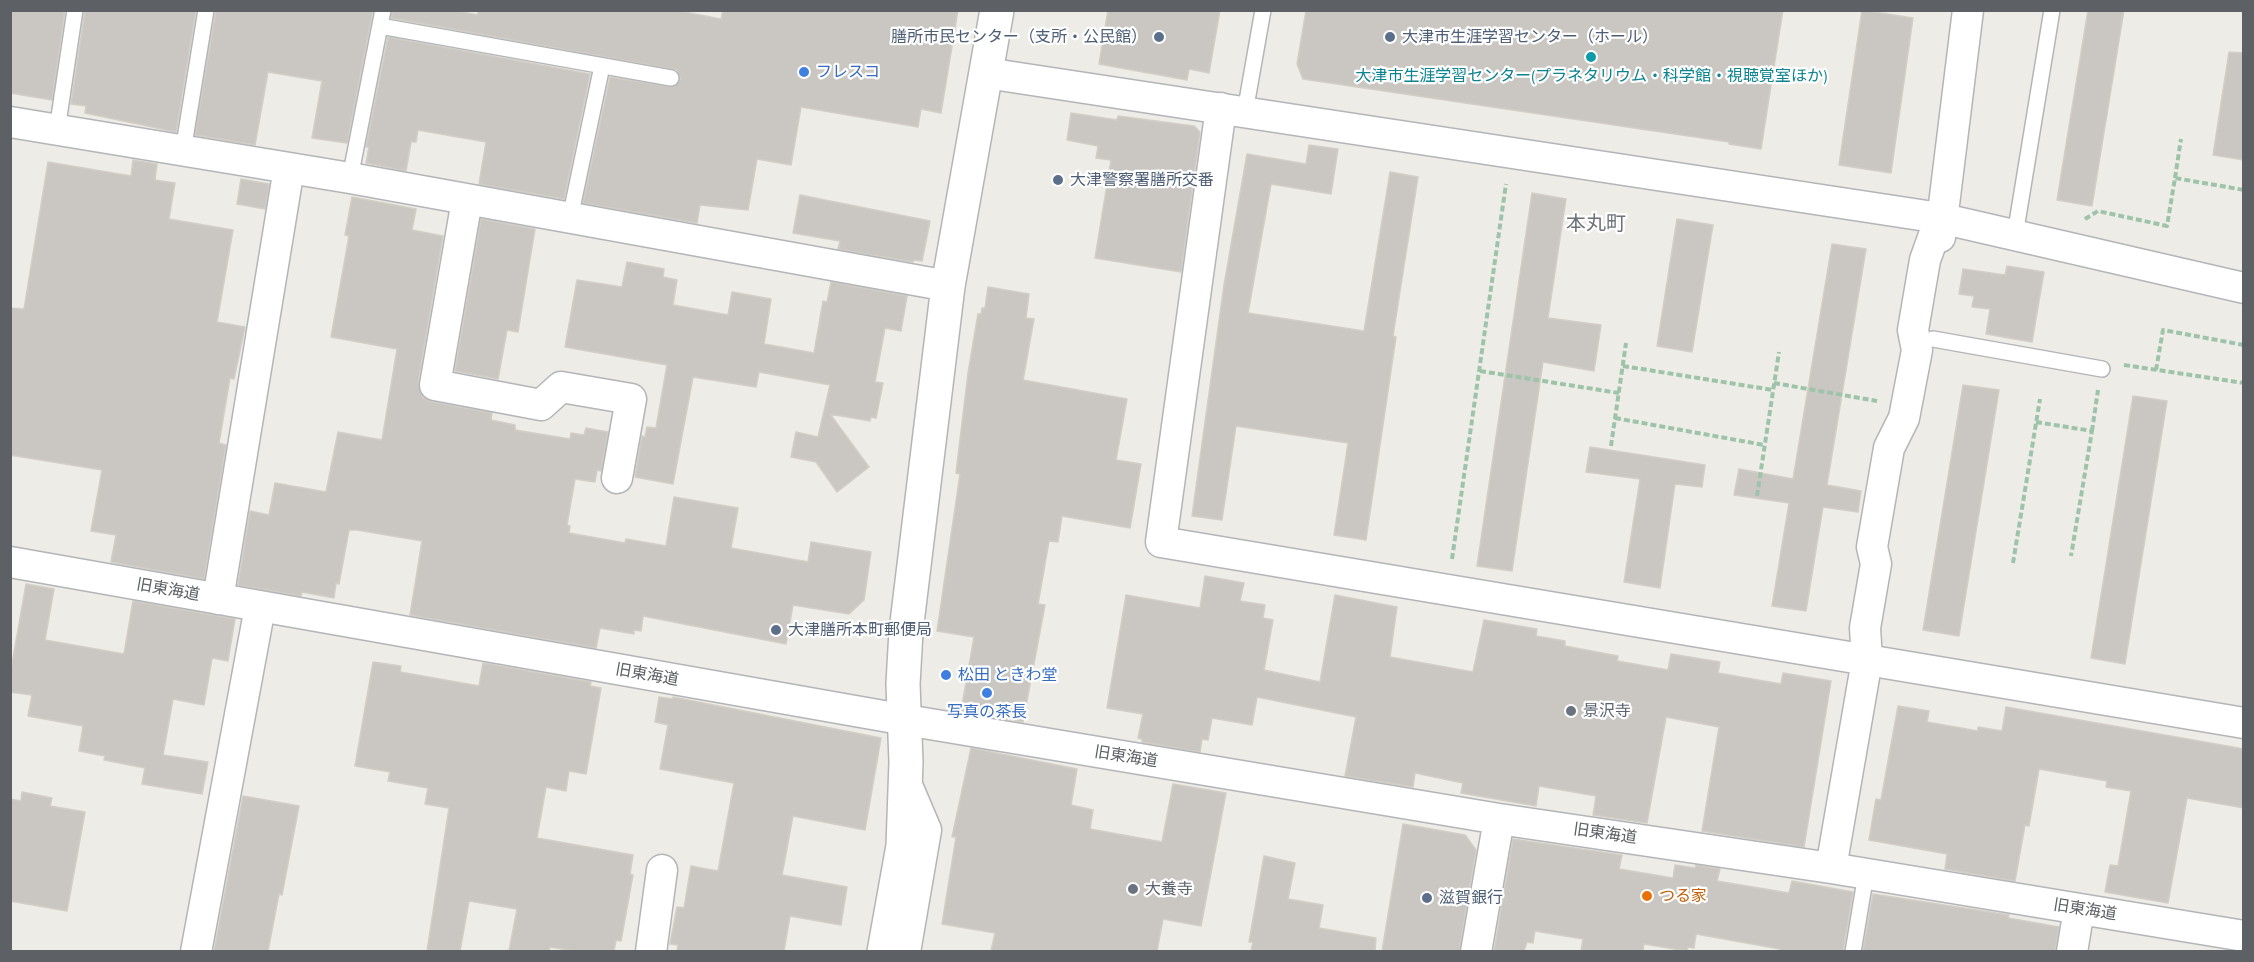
<!DOCTYPE html>
<html>
<head>
<meta charset="utf-8">
<style>
  body { margin:0 }
  #map { position:relative; width:2254px; height:962px; overflow:hidden; background:#eeece6; font-family:"PT Sans Narrow",sans-serif }
  canvas { display:block }
  .frame { position:absolute; inset:0; border:12px solid #5d6064; pointer-events:none }
</style>
</head>
<body>
<div id="map">
<canvas width="2254" height="962"></canvas>
<div class="frame"></div>
</div>
<script>
const g = document.querySelector('canvas').getContext('2d');
g.lineJoin = 'round';
function fillPath(path, color) {
  g.fillStyle = color;
  g.fill(path, 'evenodd');
}
function shape(rows) {
  const path = new Path2D();
  for (const r of rows) {
    path.moveTo(r[0], r[1]);
    for (let i = 2; i < r.length; i += 2) path.lineTo(r[i], r[i + 1]);
  }
  return path;
}
function stroke(path, color, width, dash) {
  g.strokeStyle = color;
  g.lineWidth = width;
  g.lineCap = dash ? 'butt' : 'round';
  g.setLineDash(dash || []);
  g.stroke(path);
}
function write(font, color, halo, rows, align = 'center') {
  g.font = font + ' "PT Sans Narrow","Noto Sans JP",sans-serif';
  g.lineWidth = 4.5;
  g.setLineDash([]);
  g.textBaseline = 'middle';
  g.strokeStyle = halo;
  g.fillStyle = color;
  for (const [text, x, y, turn = 0] of rows) {
    g.save();
    g.translate(x, y);
    g.rotate((+turn || 0) * Math.PI / 180);
    g.textAlign = isNaN(turn) ? turn : align;
    if (halo) g.strokeText(text, 0, 0);
    g.fillText(text, 0, 0);
    g.restore();
  }
}
const building = shape([
  [10,10,65,10,52,100,10,93,10,10],
  [85,10,196,10,176,132,85,113,86,106,71,104,85,10],
  [216,10,373,10,347,143,312,138,322,81,268,72,255,145,195,135,216,10],
  [393,10,452,10,478,15,478,10,674,10,721,19,723,10,958,10,941,113,921,109,918,127,801,107,791,165,757,159,748,210,700,205,697,223,583,203,610,77,674,87,681,79,677,70,391,18,393,10],
  [1108,10,1220,10,1209,73,1189,69,1187,80,1099,64,1108,10],
  [1306,10,1783,10,1761,149,1729,144,1729,142,1303,79,1297,64,1306,10],
  [1862,10,1913,18,1891,173,1839,165,1862,10],
  [2088,10,2124,10,2092,206,2057,200,2088,10],
  [388,37,590,74,564,199,479,184,486,142,418,130,416,142,411,142,406,171,366,163,369,147,366,147,388,37],
  [2229,52,2244,53,2244,160,2213,155,2229,52],
  [1071,113,1117,120,1118,116,1194,126,1200,132,1181,272,1095,258,1111,160,1096,158,1098,146,1067,140,1071,113],
  [1309,145,1338,149,1331,194,1271,184,1248,313,1364,331,1390,172,1418,177,1393,336,1396,337,1366,540,1334,535,1348,443,1236,426,1222,520,1192,516,1224,285,1247,154,1306,164,1309,145],
  [133,160,157,164,155,180,175,183,169,219,233,230,217,322,245,327,234,379,230,378,219,443,226,445,204,579,111,562,116,535,91,531,102,470,10,455,10,308,24,309,48,162,131,176,133,160],
  [241,179,269,184,265,209,237,204,241,179],
  [1532,193,1566,199,1548,318,1601,325,1594,371,1543,362,1512,571,1477,566,1532,193],
  [800,195,930,221,922,261,914,260,913,262,838,249,840,241,793,233,800,195],
  [352,197,416,209,412,230,443,236,418,382,423,398,432,402,492,413,491,420,515,425,515,430,570,439,571,433,584,435,586,428,608,432,601,471,597,470,595,482,575,479,567,525,570,526,569,533,625,543,626,539,666,546,674,497,738,508,731,548,808,562,811,542,871,552,864,600,849,614,793,605,786,644,643,616,641,631,634,630,634,634,600,628,596,648,410,615,422,541,357,530,349,530,339,584,336,583,334,598,302,592,301,596,238,585,250,511,269,515,275,483,326,492,338,432,382,440,397,349,331,337,349,236,345,235,352,197],
  [481,219,535,229,518,332,507,330,498,379,455,371,481,219],
  [1677,219,1713,225,1692,352,1657,346,1677,219],
  [1832,244,1866,249,1827,485,1861,491,1858,512,1823,507,1806,611,1772,606,1789,503,1734,495,1739,469,1793,479,1832,244],
  [627,262,664,269,663,277,677,280,673,305,728,315,732,292,771,299,764,344,814,353,823,301,827,302,831,282,907,296,901,331,885,328,875,382,883,383,876,418,871,417,870,421,830,414,869,467,837,492,816,462,791,457,796,432,818,437,830,385,759,372,756,387,693,377,673,484,635,477,642,436,645,437,647,427,656,428,667,365,565,347,577,280,622,287,627,262],
  [2007,266,2044,272,2032,342,1986,334,1990,309,1972,307,1974,296,1959,294,1963,269,2005,275,2007,266],
  [988,287,1029,294,1026,318,1034,319,1023,380,1127,399,1116,460,1141,464,1130,528,1062,516,1058,542,1049,541,1038,604,1045,605,1023,722,961,711,974,637,937,631,960,474,956,473,968,373,978,314,981,314,982,308,985,308,988,287],
  [1963,385,1999,390,1959,636,1923,630,1963,385],
  [2133,396,2167,401,2125,664,2091,658,2133,396],
  [1590,447,1705,465,1702,487,1675,484,1660,588,1624,582,1640,479,1586,472,1590,447],
  [1205,576,1244,583,1240,601,1265,605,1263,618,1273,620,1264,670,1320,682,1335,595,1397,607,1390,657,1473,672,1484,620,1537,629,1536,636,1565,641,1565,646,1618,656,1617,661,1668,670,1671,654,1720,662,1718,673,1781,684,1783,673,1831,681,1804,847,1702,831,1719,727,1666,717,1647,823,1593,815,1596,796,1539,786,1536,806,1461,793,1463,783,1415,773,1413,787,1345,776,1356,717,1257,697,1252,725,1212,718,1208,740,1202,739,1200,752,1142,742,1142,739,1138,738,1143,714,1107,708,1126,595,1200,608,1205,576],
  [26,584,54,589,45,640,124,654,133,601,235,619,228,661,212,658,204,705,173,699,163,755,208,762,202,794,142,784,145,768,104,760,105,756,79,751,83,726,28,716,32,695,10,692,10,675,26,584],
  [373,662,401,666,400,672,479,686,483,663,591,682,590,686,601,688,586,774,569,771,566,791,546,787,537,838,633,855,630,874,633,875,621,941,616,940,614,951,575,951,550,947,549,951,509,951,517,909,469,901,460,951,427,951,449,808,425,804,428,788,388,781,390,772,355,766,373,662],
  [659,697,673,699,673,697,881,738,865,830,793,816,782,875,847,887,841,925,790,916,784,951,677,951,678,945,670,944,677,907,684,908,691,866,718,871,734,783,660,769,668,725,655,722,659,697],
  [1898,706,1929,711,1927,722,1978,731,1978,727,2002,731,2006,707,2244,749,2244,808,2187,798,2168,903,2105,892,2110,865,2118,866,2131,791,2106,787,2107,781,2039,769,2029,826,2025,825,2015,881,1945,869,1947,854,1869,840,1876,799,1881,800,1898,706],
  [971,748,1077,769,1071,805,1093,810,1090,829,1162,842,1173,784,1226,793,1201,926,1163,919,1157,951,991,951,995,933,942,924,956,837,952,837,971,748],
  [22,792,52,798,50,806,85,812,67,911,10,901,10,799,21,801,22,792],
  [243,796,299,806,282,895,279,894,268,951,214,951,243,796],
  [1403,824,1465,835,1476,850,1459,951,1382,951,1403,824],
  [1513,839,1622,855,1619,869,1673,878,1675,865,1695,868,1696,865,1720,869,1717,881,1789,893,1792,881,1853,892,1843,951,1779,951,1780,949,1696,934,1694,948,1688,947,1687,951,1644,944,1643,951,1581,951,1583,939,1535,931,1533,943,1527,942,1524,951,1494,951,1513,839],
  [1264,856,1295,863,1288,899,1323,905,1319,928,1376,938,1375,951,1251,951,1253,942,1249,942,1264,856],
  [1873,894,2009,915,2008,918,2059,927,2055,951,1863,951,1873,894]
]);
fillPath(building, '#cac7c2');
stroke(building, '#d2cec5', 1.5);
const service = shape([
  [380,26,671,78],
  [1245,112,1263,10],
  [57,130,75,10],
  [183,151,206,10],
  [350,178,383,10],
  [570,218,602,66],
  [2015,235,2052,10],
  [1933,339,2102,369],
  [1853,952,1866,874]
]);
const minor = shape([
  [986,73,1940,218,2244,288],
  [1221,108,1161,542,2244,723],
  [10,122,350,178,948,286],
  [467,200,435,385,541,405,561,387,631,399,617,478],
  [1940,237,1968,10],
  [10,562,906,720,1499,819,1831,868,2244,936],
  [218,599,289,168],
  [1831,868,1867,660,1865,628,1876,564,1872,547,1889,448,1904,418,1917,350,1913,330,1925,260,1940,218],
  [196,952,260,607],
  [651,952,662,870],
  [905,952,926,830,906,783],
  [1476,952,1499,819],
  [2072,952,2079,909]
]);
const tertiary = shape([
  [884,952,903,846,906,762,903,684,906,631,948,286,997,10]
]);
stroke(service, '#b3b5b9', 18);
stroke(minor, '#b3b5b9', 33);
stroke(tertiary, '#b3b5b9', 36);
stroke(shape([
  [2175,178,2181,139],
  [2085,219,2098,211,2167,226,2175,178,2244,190],
  [2124,365,2244,383],
  [1623,366,1773,390],
  [2156,370,2163,330,2244,345],
  [1480,371,1619,393],
  [1774,383,1877,401],
  [1615,418,1764,445],
  [2036,422,2092,431,2071,556],
  [2092,431,2098,390],
  [1611,446,1626,343],
  [1757,496,1779,352],
  [1452,559,1506,184],
  [2013,563,2040,399]
]), '#9ec3ab', 4, [6, 3]);
stroke(service, '#fff', 15);
stroke(minor, '#fff', 30);
stroke(tertiary, '#fff', 33);
for (const [x, y, r, color] of [
  [1159,37,6,"#5c6f8a"],
  [1390,37,6,"#5c6f8a"],
  [1591,57,6,"#0f9aa8"],
  [804,72,6,"#3f7fe0"],
  [1058,180,6,"#5c6f8a"],
  [776,630,6,"#5c6f8a"],
  [946,675,6,"#3f7fe0"],
  [987,693,6,"#3f7fe0"],
  [1571,711,6,"#6b7280"],
  [1133,889,6,"#6b7280"],
  [1647,896,6,"#e8710a"],
  [1427,898,6,"#5c6f8a"]
]) {
  const dot = new Path2D();
  dot.arc(x, y, r, 0, 2 * Math.PI);
  g.fillStyle = color;
  g.fill(dot);
  stroke(dot, '#fff', 2);
}
write('16px', '#4e5e75', '#fff', [
  ["膳所市民センター（支所・公民館）",1147,37,"right"],
  ["大津市生涯学習センター（ホール）",1402,37],
  ["大津警察署膳所交番",1070,180],
  ["大津膳所本町郵便局",788,630],
  ["滋賀銀行",1439,898]
], 'left');
write('16px', '#366cbe', '#fff', [
  ["フレスコ",816,72],
  ["松田 ときわ堂",958,675],
  ["写真の茶長",987,712,"center"]
], 'left');
write('16px', '#0d838f', '#fff', [
  ["大津市生涯学習センター(プラネタリウム・科学館・視聴覚室ほか)",1591,76]
]);
write('16px', '#5d6064', '#fff', [
  ["旧東海道",168,590,10],
  ["旧東海道",647,675,10],
  ["旧東海道",1126,757,9],
  ["旧東海道",1605,834,8],
  ["旧東海道",2085,910,9]
]);
write('16px', '#5b616d', '#fff', [
  ["景沢寺",1583,711],
  ["大養寺",1145,889]
], 'left');
write('16px', '#c56008', '#fff', [
  ["つる家",1659,896]
], 'left');
write('20px', '#6e7276', '#fff', [
  ["本丸町",1596,224]
]);
</script>
</body>
</html>
